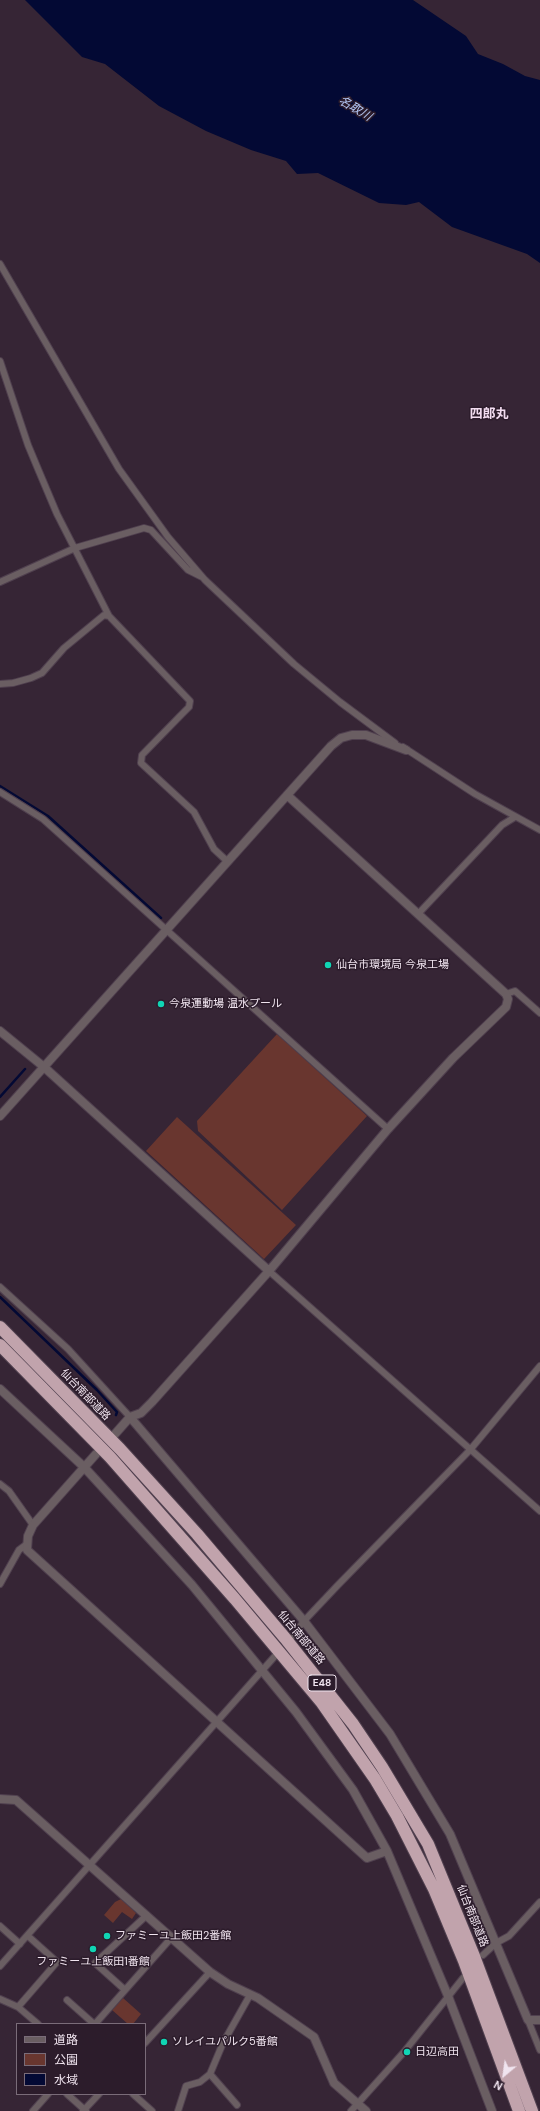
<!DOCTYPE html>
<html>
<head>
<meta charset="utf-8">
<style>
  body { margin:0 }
  #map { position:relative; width:540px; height:2111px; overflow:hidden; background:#362535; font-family:"DM Sans","Noto Sans JP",sans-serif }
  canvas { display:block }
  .legend { position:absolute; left:16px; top:2023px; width:130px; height:72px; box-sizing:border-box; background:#2c1c2b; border:1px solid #7a6c79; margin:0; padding:5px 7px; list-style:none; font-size:12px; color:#f0e4ef }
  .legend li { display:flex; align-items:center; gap:8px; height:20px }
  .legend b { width:20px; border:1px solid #7a6c79 }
  .north { position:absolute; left:484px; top:2055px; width:40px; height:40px; -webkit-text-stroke:3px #2c1c2b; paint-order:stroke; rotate:209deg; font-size:11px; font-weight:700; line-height:16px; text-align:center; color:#f0e4ef }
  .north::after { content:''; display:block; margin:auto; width:14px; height:18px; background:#f0e4ef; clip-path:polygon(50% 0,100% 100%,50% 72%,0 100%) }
</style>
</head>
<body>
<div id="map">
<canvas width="540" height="2111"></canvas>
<ul class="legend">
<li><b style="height:5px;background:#6a5e62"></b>道路</li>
<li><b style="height:11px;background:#69362f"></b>公園</li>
<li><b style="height:11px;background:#030934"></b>水域</li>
</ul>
<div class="north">N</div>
</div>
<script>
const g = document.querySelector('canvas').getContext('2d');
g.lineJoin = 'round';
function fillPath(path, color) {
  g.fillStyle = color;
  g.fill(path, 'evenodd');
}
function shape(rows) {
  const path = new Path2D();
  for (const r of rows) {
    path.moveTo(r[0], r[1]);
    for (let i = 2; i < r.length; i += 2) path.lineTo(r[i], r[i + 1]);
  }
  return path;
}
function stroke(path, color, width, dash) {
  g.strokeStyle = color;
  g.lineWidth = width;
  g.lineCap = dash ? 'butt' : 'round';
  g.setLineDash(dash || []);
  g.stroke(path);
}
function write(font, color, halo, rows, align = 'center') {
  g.font = font + ' "DM Sans","Noto Sans JP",sans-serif';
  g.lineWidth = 3;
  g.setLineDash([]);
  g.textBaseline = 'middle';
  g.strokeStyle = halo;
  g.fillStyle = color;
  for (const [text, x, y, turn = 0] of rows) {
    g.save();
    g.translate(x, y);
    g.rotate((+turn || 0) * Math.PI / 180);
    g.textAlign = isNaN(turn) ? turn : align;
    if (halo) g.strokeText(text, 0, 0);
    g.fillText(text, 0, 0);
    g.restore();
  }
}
fillPath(shape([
  [277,1034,367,1116,282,1210,198,1131,197,1121],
  [177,1117,296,1225,264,1259,146,1151],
  [121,1899,136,1913,132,1919,122,1912,113,1923,104,1915,115,1902],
  [123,1998,141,2014,133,2024,128,2024,112,2010]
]), '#69362f');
fillPath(shape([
  [25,0,413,0,466,36,478,54,503,64,525,76,540,80,540,263,527,254,452,227,419,202,406,205,379,203,318,173,297,174,286,161,251,150,206,131,159,106,105,64,82,57]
]), '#030934');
stroke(shape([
  [0,786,48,816,161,918],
  [0,1097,25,1069],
  [0,1297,97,1390,117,1412,116,1415]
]), '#030934', 2.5);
const minor = shape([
  [0,264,119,469,168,537,205,580,294,664,340,702,395,743],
  [0,361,28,445,38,469,57,514,109,616],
  [0,582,75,548,144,528,151,530,188,570,202,577],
  [0,684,13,683,31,678,42,673,64,648,104,615,109,616,190,701,189,707,182,714,142,755,141,763,194,812,214,849,228,862],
  [403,747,475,794,540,830],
  [0,792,43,819,388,1129],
  [418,914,502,825,515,817],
  [506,994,515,991,540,1013],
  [269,1271,540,1511],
  [0,1287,68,1349,130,1417],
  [0,1484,9,1491,33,1525],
  [0,1584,19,1550,27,1544],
  [293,1636,304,1621,338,1585,470,1450,540,1366],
  [0,1926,20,1944],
  [483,1955,496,1943,509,1936,540,1902],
  [0,1966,275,1656],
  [125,1990,95,1963,147,1915],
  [0,1999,18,2007,38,2024],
  [67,2000,94,2024],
  [18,2007,57,1962,28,1936],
  [528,2020,540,2050],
  [95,2024,172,1937],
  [145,2043,210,1972],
  [210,2074,237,2105],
  [67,2094,86,2111],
  [133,2094,152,2111],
  [33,2111,48,2094],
  [83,2111,99,2094],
  [178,2111,186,2086,200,2082,210,2074,223,2043,250,1995],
  [351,2111,404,2052,463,1978]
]);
const tertiary = shape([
  [0,1031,44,1067,269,1271],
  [0,1116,331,746,341,738,352,735,366,735,406,750],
  [0,1389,84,1467,192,1585,296,1712,353,1790,387,1851,448,1996,492,2111],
  [130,1417,304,1621,390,1734,450,1834,528,2020,540,2020],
  [115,1434,130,1417,141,1413,152,1402,269,1271,388,1129,453,1058,506,1007,508,999,506,994,287,795],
  [96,1454,33,1525,28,1536,27,1550,367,1858,387,1851],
  [0,1799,16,1800,210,1972,228,1984,258,1998,314,2037,334,2083,366,2111]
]);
const motorway = shape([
  [0,1327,120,1449,197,1534,285,1638,353,1724,382,1767,428,1844,474,1956,532,2111],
  [0,1345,110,1457,235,1599,322,1703,375,1779,397,1816,434,1889,464,1961,519,2111]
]);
stroke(minor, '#50404f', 8);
stroke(tertiary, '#50404f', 10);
stroke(motorway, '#50404f', 14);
stroke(minor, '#6a5e62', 6);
stroke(tertiary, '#6a5e62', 8);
stroke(motorway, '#c1a3ac', 12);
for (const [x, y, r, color] of [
  [328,965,4,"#10d5b4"],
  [161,1004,4,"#10d5b4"],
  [107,1936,4,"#10d5b4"],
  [93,1949,4,"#10d5b4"],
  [164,2042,4,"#10d5b4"],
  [407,2052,4,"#10d5b4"]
]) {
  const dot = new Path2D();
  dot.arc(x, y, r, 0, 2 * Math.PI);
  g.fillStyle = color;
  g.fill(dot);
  stroke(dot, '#2c1c2b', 1.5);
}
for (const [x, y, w] of [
  [322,1683,28]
]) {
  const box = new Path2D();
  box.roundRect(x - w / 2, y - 8, w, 16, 3);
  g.fillStyle = '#2c1c2b';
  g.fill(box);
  stroke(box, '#f0e4ef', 1);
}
write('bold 10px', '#f0e4ef', null, [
  ["E48",322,1683]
]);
write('11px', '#f0e4ef', '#2c1c2b', [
  ["仙台市環境局 今泉工場",336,965],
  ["今泉運動場 温水プール",169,1004],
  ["ファミーユ上飯田2番館",115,1936],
  ["ファミーユ上飯田1番館",93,1962,"center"],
  ["ソレイユパルク5番館",172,2042],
  ["日辺高田",415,2052]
], 'left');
write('11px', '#f0e4ef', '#2c1c2b', [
  ["仙台南部道路",85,1395,46],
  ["仙台南部道路",301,1638,50],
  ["仙台南部道路",472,1916,68]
]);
write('italic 12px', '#b2c5f3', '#2c1c2b', [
  ["名取川",355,109,31]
]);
write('bold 13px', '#f1dbef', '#2c1c2b', [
  ["四郎丸",489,415]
]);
</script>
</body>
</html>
